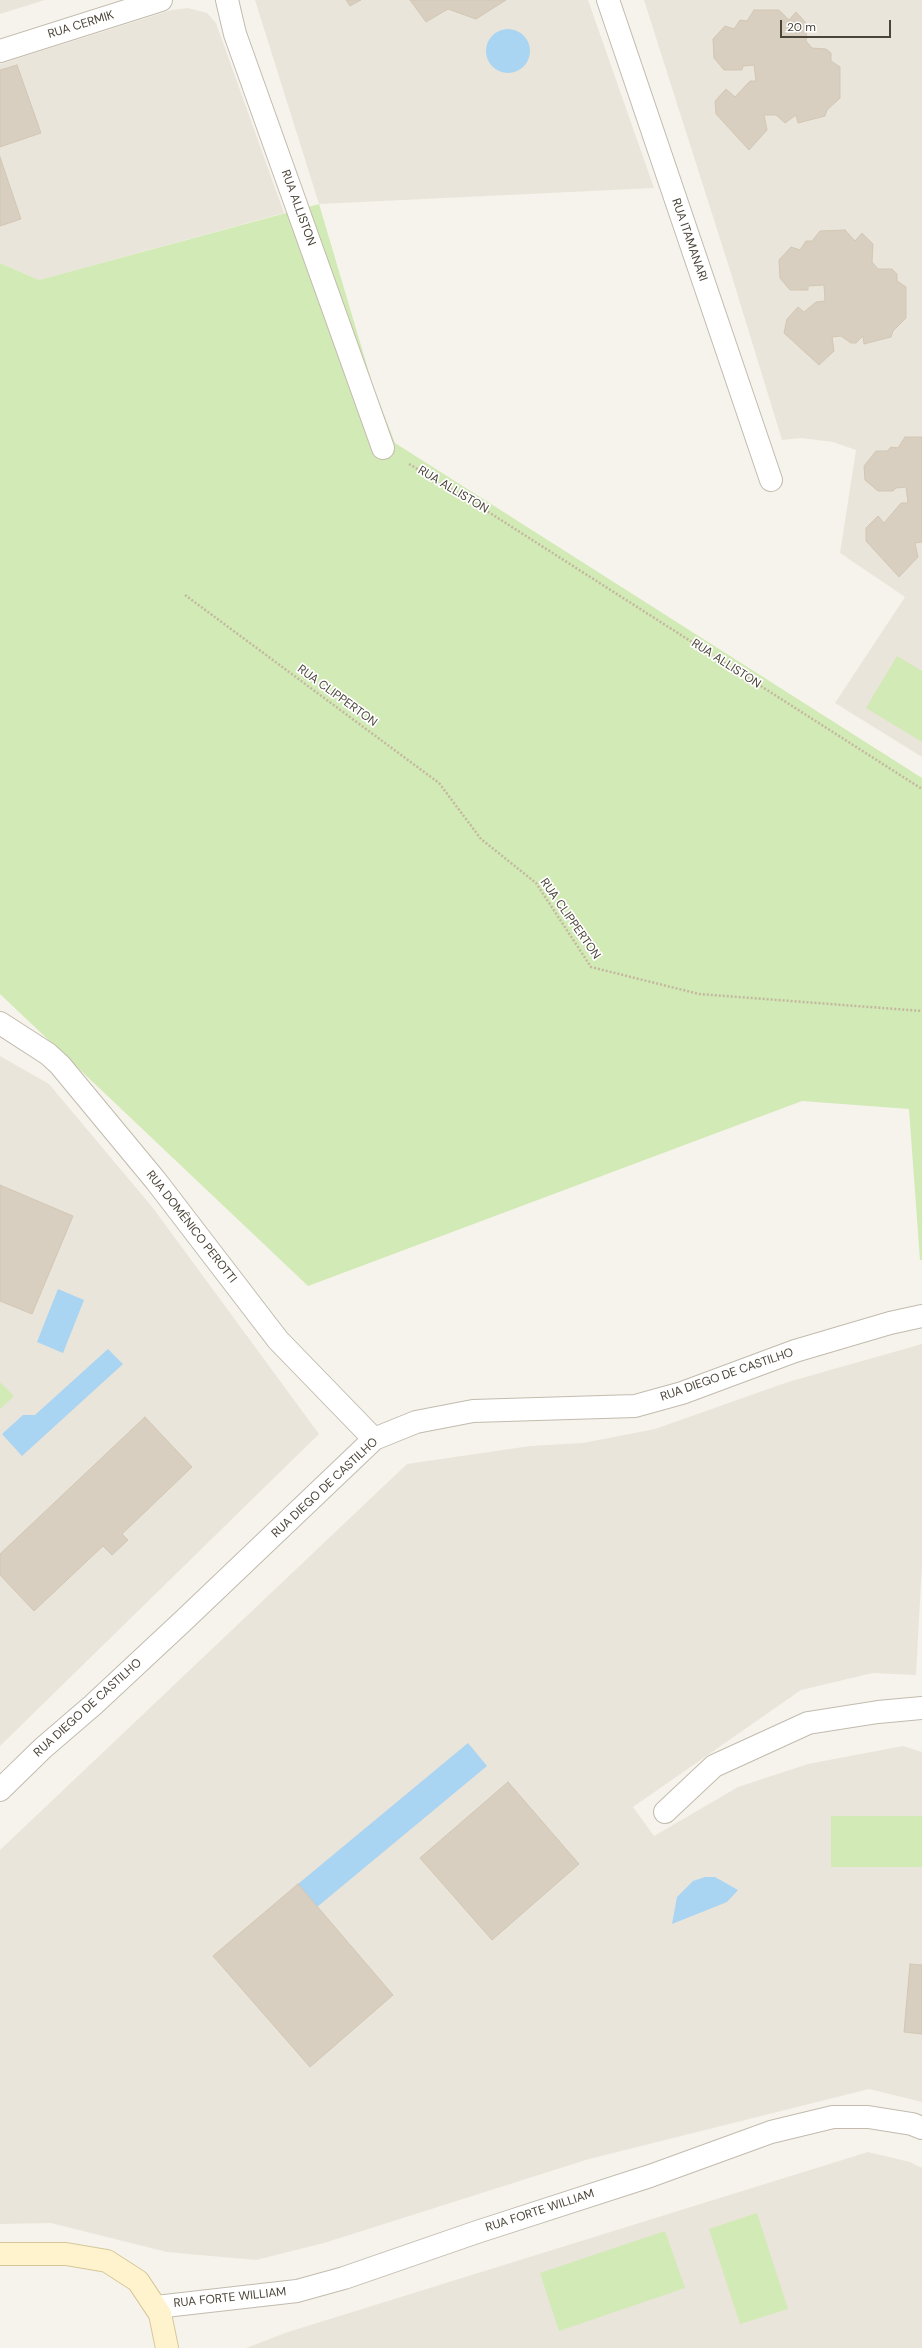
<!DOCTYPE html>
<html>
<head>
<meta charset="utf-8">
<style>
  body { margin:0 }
  #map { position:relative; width:922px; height:2348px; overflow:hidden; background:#f6f3ec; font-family:"DM Sans",sans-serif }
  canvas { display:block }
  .scale { position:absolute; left:780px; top:20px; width:111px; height:18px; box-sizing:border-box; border:2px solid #4b4439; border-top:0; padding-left:5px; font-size:12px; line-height:14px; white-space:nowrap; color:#4b4439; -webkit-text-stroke:3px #fff; paint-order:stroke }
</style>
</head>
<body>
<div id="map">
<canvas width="922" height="2348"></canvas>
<div class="scale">20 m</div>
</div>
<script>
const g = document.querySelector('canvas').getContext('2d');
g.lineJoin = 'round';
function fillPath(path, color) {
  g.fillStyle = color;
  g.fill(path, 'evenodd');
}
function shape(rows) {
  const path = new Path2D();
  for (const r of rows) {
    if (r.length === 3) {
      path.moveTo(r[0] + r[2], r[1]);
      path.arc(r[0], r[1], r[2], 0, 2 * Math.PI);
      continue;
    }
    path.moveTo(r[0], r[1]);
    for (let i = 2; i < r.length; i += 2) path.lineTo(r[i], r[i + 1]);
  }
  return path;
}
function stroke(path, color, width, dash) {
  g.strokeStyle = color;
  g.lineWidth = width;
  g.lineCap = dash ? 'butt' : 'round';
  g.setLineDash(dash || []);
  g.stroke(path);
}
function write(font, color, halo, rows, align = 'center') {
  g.font = font + ' "DM Sans",sans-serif';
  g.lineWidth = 3.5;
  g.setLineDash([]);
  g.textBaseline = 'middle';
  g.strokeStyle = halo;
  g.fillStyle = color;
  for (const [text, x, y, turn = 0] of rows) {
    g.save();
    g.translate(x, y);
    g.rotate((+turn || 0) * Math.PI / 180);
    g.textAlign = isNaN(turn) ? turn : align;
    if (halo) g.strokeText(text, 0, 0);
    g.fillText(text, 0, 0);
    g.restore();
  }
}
fillPath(shape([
  [0,0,45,0,0,14],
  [255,0,588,0,654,188,319,204],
  [644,0,922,0,922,757,835,703,905,597,840,553,856,450,833,442,801,438,782,440,729,267],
  [188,8,207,13,216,23,284,213,39,280,0,263,0,64,172,10],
  [0,1056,49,1084,153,1208,319,1434,0,1746],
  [922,1344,922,1563,916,1675,873,1673,801,1690,633,1807,654,1836,738,1787,808,1764,903,1746,922,1752,922,2102,869,2089,589,2159,324,2243,256,2260,167,2252,51,2223,0,2224,0,1850,407,1464,530,1446,583,1443,655,1429,788,1382],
  [868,2152,910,2162,922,2168,922,2348,246,2348,288,2332]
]), '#eae5da');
fillPath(shape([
  [319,204,373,386,395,443,922,778,922,1260,920,1260,909,1109,802,1101,308,1286,0,994,0,263,39,280],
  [897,656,922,671,922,742,866,708],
  [0,1382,14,1396,0,1409],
  [831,1816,922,1816,922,1867,831,1867],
  [757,2213,788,2309,740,2324,709,2229],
  [665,2231,685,2288,559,2331,540,2273]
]), '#d2eab5');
fillPath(shape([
  [508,51,22],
  [58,1289,84,1300,63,1353,37,1342],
  [108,1349,123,1364,22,1456,2,1434,23,1415,35,1415],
  [468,1743,487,1766,317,1907,298,1884],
  [705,1877,715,1877,738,1890,727,1902,672,1924,677,1897,693,1881]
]), '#a9d4f2');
const building = shape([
  [346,0,361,0,350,6,346,0],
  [410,0,506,0,476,19,448,9,426,22,410,0],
  [754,10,779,10,789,20,796,12,807,24,806,41,812,48,826,49,831,53,831,61,840,67,840,98,827,110,825,116,798,123,796,115,785,123,776,115,764,115,767,130,749,150,716,114,715,101,726,89,735,97,750,81,756,81,754,65,743,66,742,70,724,70,714,58,713,39,725,26,734,29,740,20,747,21,754,10],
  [17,65,41,133,0,147,0,70,17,65],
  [0,157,21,219,0,226,0,157],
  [845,230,855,241,862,233,873,244,872,262,878,269,892,269,897,274,897,281,906,287,906,318,893,331,891,337,864,344,863,336,856,343,851,343,841,336,832,337,834,351,819,365,784,333,787,319,798,307,804,312,816,302,825,301,824,285,808,286,808,290,790,290,780,278,779,260,791,247,800,250,806,241,812,241,820,231,845,230],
  [905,437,922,437,922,542,915,543,918,557,899,577,866,541,866,528,878,516,884,523,901,503,908,503,906,487,896,488,893,491,878,491,865,480,864,466,876,451,887,451,891,447,898,448,905,437],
  [0,1185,73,1216,32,1314,0,1301,0,1185],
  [145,1417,192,1467,122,1534,128,1540,112,1555,103,1546,34,1611,0,1575,0,1554,145,1417],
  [508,1782,579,1864,492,1940,420,1858,508,1782],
  [298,1884,393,1995,310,2067,213,1956,298,1884],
  [910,1964,922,1965,922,2034,904,2032,910,1964]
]);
fillPath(building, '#d8cfc1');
stroke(building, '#d3c7b4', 1);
const street = shape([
  [227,0,235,34,383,448],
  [608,0,771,480],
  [0,51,161,0],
  [0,1023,48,1054,60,1065,156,1181,278,1340,374,1439],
  [0,1790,43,1748,93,1705,182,1622,374,1439,416,1422,473,1411,635,1406,682,1393,795,1351,890,1323,922,1316],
  [665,1812,714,1766,808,1723,878,1712,922,1708],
  [156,2307,297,2291,344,2278,477,2232,650,2176,771,2132,833,2117,868,2117,912,2124,922,2128]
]);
const secondary = shape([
  [0,2254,66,2254,107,2261,138,2281,160,2314,167,2348]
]);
stroke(street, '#c2bbae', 24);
stroke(secondary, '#d6c79b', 24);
stroke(shape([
  [409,464,465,497,922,789],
  [185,595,439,783,481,839,536,883,591,967,699,994,922,1011]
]), '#c4b79f', 2.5, [2, 2]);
stroke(street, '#fff', 22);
stroke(secondary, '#fff3cd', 22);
write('12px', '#4b4439', '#fff', [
  ["RUA CERMIK",81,25,-17],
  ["RUA ALLISTON",298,208,70],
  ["RUA ITAMANARI",689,240,71],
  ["RUA ALLISTON",453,490,31],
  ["RUA ALLISTON",726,664,33],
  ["RUA CLIPPERTON",337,696,36],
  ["RUA CLIPPERTON",570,919,55],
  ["RUA DOMÊNICO PEROTTI",191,1227,52],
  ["RUA DIEGO DE CASTILHO",727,1375,-19],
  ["RUA DIEGO DE CASTILHO",325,1488,-43],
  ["RUA DIEGO DE CASTILHO",88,1708,-42],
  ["RUA FORTE WILLIAM",540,2211,-18],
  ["RUA FORTE WILLIAM",230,2298,-6]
]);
</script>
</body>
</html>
